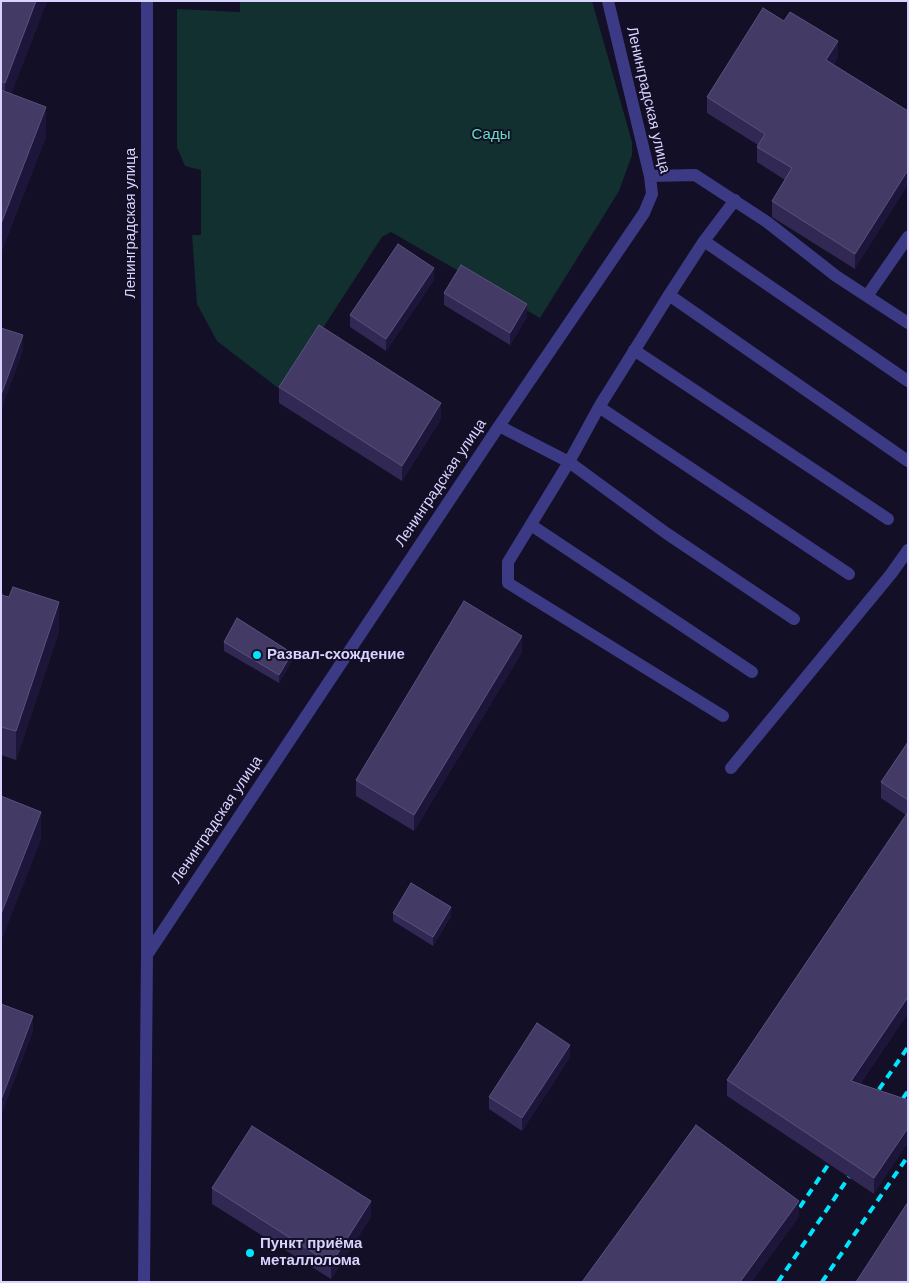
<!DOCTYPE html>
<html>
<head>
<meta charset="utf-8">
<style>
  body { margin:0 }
  #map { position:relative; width:909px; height:1283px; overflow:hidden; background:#130f26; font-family:Arial,sans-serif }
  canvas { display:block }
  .frame { position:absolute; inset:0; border:2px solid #d9d4ff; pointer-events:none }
</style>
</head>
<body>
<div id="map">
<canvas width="909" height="1283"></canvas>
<div class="frame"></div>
</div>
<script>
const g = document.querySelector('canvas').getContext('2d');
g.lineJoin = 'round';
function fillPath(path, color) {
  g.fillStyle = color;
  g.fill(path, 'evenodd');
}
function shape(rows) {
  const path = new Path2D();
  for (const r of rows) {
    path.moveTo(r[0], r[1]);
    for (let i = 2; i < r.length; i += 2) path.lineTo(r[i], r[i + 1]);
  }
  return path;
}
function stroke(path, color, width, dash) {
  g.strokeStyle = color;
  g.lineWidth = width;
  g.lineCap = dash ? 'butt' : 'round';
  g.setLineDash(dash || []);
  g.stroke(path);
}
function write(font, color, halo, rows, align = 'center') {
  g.font = font + ' Arial,sans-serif';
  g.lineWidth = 4;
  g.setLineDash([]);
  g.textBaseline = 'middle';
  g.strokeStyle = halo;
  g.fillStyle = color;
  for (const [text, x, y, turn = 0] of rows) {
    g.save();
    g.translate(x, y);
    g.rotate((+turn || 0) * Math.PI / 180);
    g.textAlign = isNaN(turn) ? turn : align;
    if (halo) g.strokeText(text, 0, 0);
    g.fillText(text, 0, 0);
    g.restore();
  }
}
fillPath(shape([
  [240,1,592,1,632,142,632,155,619,191,540,318,391,232,382,237,282,391,217,341,197,304,192,235,201,235,201,170,185,166,177,147,177,9,240,12]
]), '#12302f');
stroke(shape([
  [650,176,695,175,767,222,836,276,908,323],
  [704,241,908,381],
  [669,295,908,461],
  [867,296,908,237],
  [634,350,888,519],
  [599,407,849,574],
  [499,426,569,462,599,407,669,295,704,241,735,200],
  [531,525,752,672],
  [723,716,508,583,508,562,569,462,666,533,794,619],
  [731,768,891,574,908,550],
  [147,955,499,426,644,213,652,194,650,176,608,1],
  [144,1282,147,955,147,1]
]), '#3d3a85', 12);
stroke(shape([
  [871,1101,908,1047],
  [895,1110,908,1091],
  [792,1219,836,1153],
  [778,1282,857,1165],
  [822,1282,908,1156]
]), '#00e5ff', 4, [8, 6]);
fillPath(shape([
  [1,1,47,1,11,94,46,136,1,253],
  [838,57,833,65,908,111,855,269,772,217,772,201,785,180,757,162,757,147,758,145,707,113,707,97],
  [434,280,386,351,350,327,350,315],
  [444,293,527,317,510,345,444,305],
  [279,387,441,419,402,481,279,403],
  [1,589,3,595,59,631,16,760,1,755],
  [224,642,292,661,279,683,224,651],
  [522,652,414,831,356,796,356,780],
  [908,742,908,1013,860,1084,908,1100,874,1194,727,1096,727,1080,906,815,881,798,881,782],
  [393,913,451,916,433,946,393,921],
  [570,1057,522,1131,489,1109,489,1097],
  [212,1188,371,1217,331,1279,212,1204]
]), '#312854');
fillPath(shape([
  [36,1,47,1,5,111,5,83],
  [838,41,838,57,826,76,826,60],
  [46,107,46,136,1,253,1,224],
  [908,170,908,185,855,269,855,254],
  [434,268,434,280,386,351,386,339],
  [527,304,527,317,510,345,510,333],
  [23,335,23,351,1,411,1,395],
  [441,403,441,419,402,481,402,466],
  [59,602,59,631,16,760,16,731],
  [522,636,522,652,414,831,414,815],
  [292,653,292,661,279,683,279,675],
  [41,812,41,840,1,942,1,914],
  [451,907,451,916,433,946,433,937],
  [908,997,908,1013,851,1097,851,1081],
  [33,1016,33,1032,1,1116,1,1100],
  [570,1045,570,1057,522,1131,522,1118],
  [908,1128,908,1143,874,1194,874,1178],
  [371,1201,371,1217,331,1279,331,1264],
  [799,1201,799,1217,752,1282,740,1282]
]), '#1d163a');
const building = shape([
  [1,1,36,1,5,83,1,81,1,1],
  [763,8,784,21,790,12,838,41,826,60,908,111,908,170,855,254,772,201,792,168,757,147,765,134,707,97,763,8],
  [1,90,46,107,1,224,1,90],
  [398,244,434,268,386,339,350,315,398,244],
  [461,265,527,304,510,333,444,293,461,265],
  [319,325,441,403,402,466,279,387,319,325],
  [1,328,23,335,1,395,1,328],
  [13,587,59,602,16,731,1,727,1,595,9,597,13,587],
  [464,601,522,636,414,815,356,780,464,601],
  [237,618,292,653,279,675,224,642,237,618],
  [908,742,908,800,881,782,908,742],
  [1,796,41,812,1,914,1,796],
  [908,812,908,997,851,1081,908,1100,908,1128,874,1178,727,1080,908,812],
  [411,883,451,907,433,937,393,913,411,883],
  [1,1004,33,1016,1,1100,1,1004],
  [537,1023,570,1045,522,1118,489,1097,537,1023],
  [696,1125,799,1201,740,1282,582,1282,696,1125],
  [252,1126,371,1201,331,1264,212,1188,252,1126],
  [908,1202,908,1282,856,1282,908,1202]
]);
fillPath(building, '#433a66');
stroke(building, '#5a527e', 1);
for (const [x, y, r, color] of [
  [257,655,5,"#00e5ff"],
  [250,1253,5,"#00e5ff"]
]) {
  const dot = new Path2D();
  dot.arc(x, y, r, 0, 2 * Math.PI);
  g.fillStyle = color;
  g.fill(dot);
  stroke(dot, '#130f26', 2);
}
write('15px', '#d9d4ff', '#130f26', [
  ["Ленинградская улица",648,100,77],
  ["Ленинградская улица",131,223,-90],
  ["Ленинградская улица",441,483,-56],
  ["Ленинградская улица",217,820,-56]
]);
write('15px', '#5fe0c0', '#130f26', [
  ["Сады",491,135]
]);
write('bold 15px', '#d9d4ff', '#130f26', [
  ["Развал-схождение",267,655],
  ["Пункт приёма",260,1244],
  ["металлолома",260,1261]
], 'left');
</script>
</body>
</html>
